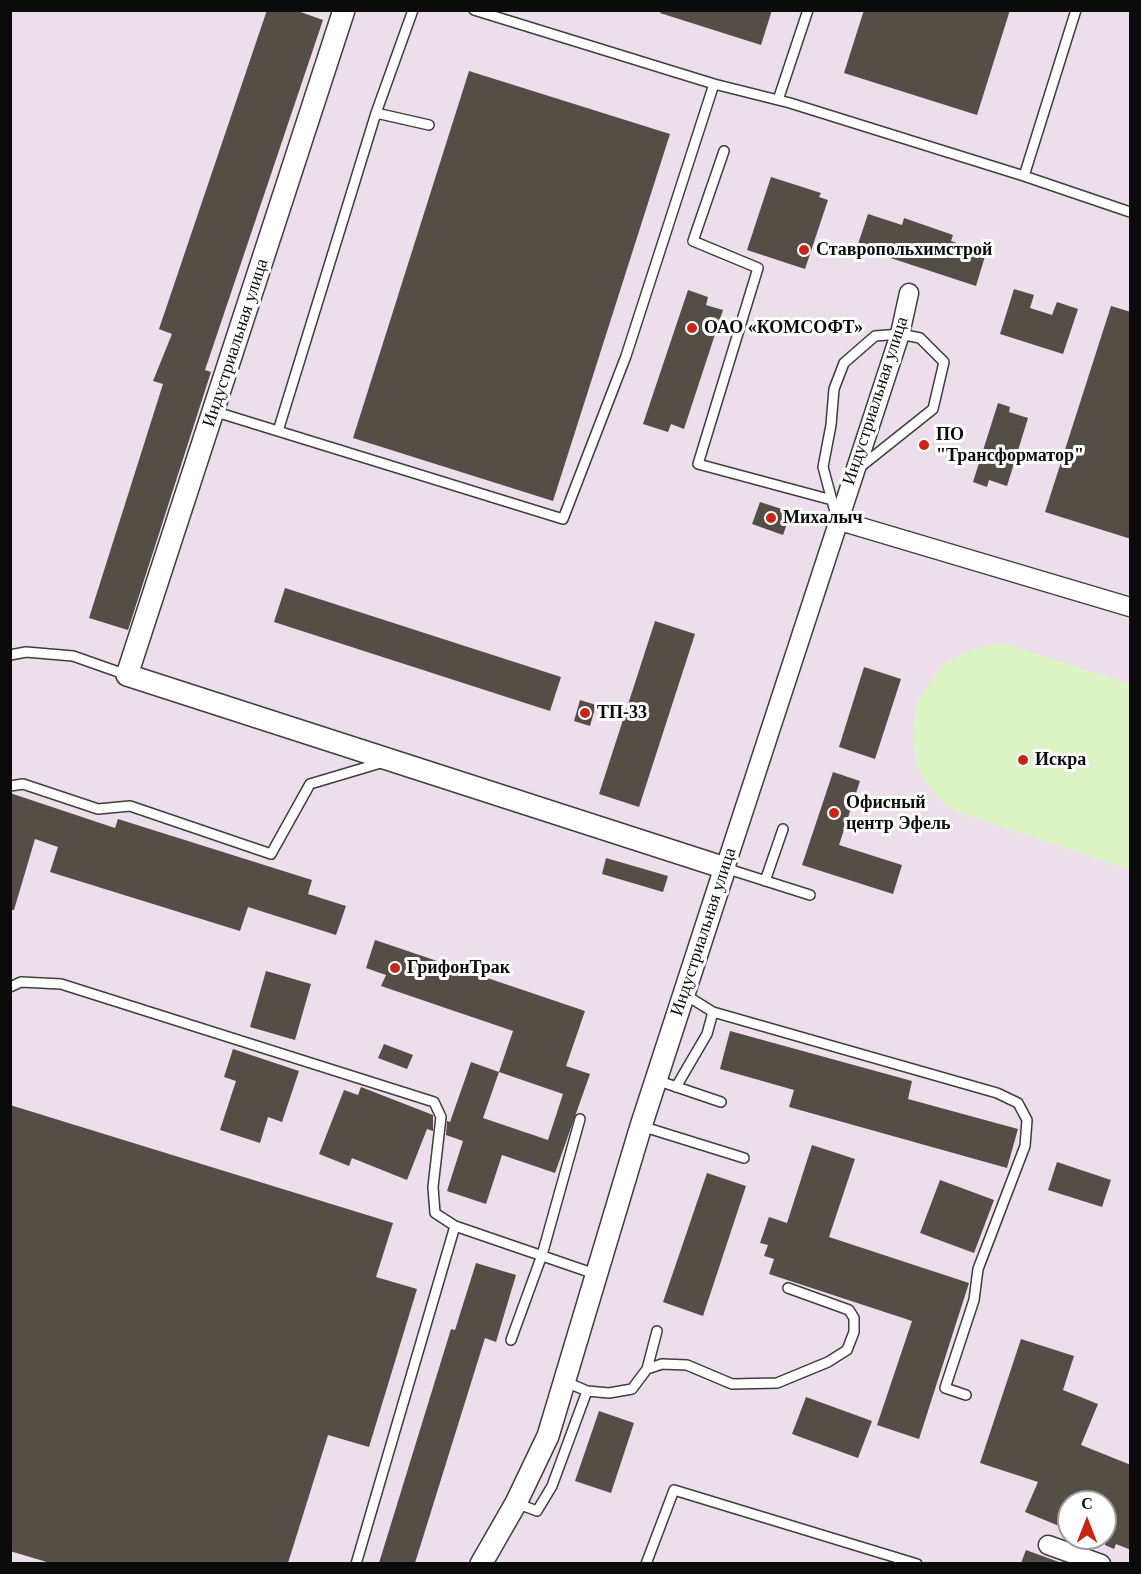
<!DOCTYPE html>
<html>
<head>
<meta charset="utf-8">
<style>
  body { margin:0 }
  #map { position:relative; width:1141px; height:1574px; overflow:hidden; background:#fffeea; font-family:Georgia,serif }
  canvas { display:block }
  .frame { position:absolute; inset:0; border:12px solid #0b0b0b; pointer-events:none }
  .north { position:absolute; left:1057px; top:1490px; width:60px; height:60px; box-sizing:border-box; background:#fff; border:2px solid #9d9d9d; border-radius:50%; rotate:0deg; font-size:16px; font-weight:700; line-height:24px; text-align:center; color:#0b0b0b }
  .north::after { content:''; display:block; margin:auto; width:21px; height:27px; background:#c72617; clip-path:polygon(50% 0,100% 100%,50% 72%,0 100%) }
</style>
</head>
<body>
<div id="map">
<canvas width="1141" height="1574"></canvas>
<div class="frame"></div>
<div class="north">С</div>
</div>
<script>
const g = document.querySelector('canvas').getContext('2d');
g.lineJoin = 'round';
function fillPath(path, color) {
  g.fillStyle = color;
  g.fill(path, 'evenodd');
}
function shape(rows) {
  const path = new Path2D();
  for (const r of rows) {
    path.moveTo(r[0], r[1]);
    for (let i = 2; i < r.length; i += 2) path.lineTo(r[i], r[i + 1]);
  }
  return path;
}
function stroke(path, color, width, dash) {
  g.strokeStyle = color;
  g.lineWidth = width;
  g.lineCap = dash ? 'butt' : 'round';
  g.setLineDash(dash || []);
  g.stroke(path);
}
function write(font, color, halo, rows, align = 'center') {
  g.font = font + ' Georgia,serif';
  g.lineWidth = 6;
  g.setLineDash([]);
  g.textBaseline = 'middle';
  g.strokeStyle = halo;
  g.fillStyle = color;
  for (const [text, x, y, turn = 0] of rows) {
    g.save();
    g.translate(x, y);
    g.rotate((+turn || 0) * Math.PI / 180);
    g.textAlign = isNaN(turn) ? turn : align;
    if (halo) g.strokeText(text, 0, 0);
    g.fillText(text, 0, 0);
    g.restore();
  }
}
fillPath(shape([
  [11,11,1130,11,1130,1563,11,1564],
  [1069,1502,1105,1502,1105,1538,1069,1538]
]), '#ecdeeb');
fillPath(shape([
  [997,644,1009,645,1130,684,1130,870,957,812,945,805,926,783,917,767,912,736,917,704,926,687,946,662,973,649]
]), '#dcf3c3');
fillPath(shape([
  [267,10,295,10,323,20,205,370,211,372,128,630,89,618,163,384,153,381,172,334,159,329],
  [661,10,772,10,761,45,660,13],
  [864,10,1010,10,977,115,844,73],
  [469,71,670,134,553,501,353,438],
  [771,177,821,193,819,197,828,200,805,269,747,250],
  [868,214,902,225,904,218,953,235,951,241,986,253,976,286,857,247],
  [1014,289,1034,295,1030,308,1052,315,1057,302,1078,309,1063,354,1000,334],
  [688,290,708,297,706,305,723,310,684,429,671,424,668,432,643,424],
  [1111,306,1131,312,1131,539,1045,512],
  [998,403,1010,407,1009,412,1028,418,1007,486,989,480,987,487,973,482],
  [760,502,791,512,783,535,752,524],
  [285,588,561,677,550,711,274,622],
  [655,621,695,634,639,807,599,794],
  [864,667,901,679,875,759,839,747],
  [580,700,596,705,590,726,574,721],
  [833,772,860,781,839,845,902,865,893,894,802,865],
  [10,793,115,828,118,819,312,880,308,894,346,906,336,935,248,907,240,931,50,872,58,847,35,839,14,910,10,910],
  [606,858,668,876,663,892,602,874],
  [375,940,585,1011,566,1066,590,1074,555,1173,502,1155,486,1204,447,1191,463,1141,446,1135,447,1121,450,1122,471,1062,499,1072,513,1031,381,986,386,975,366,968],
  [499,1072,563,1094,548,1140,483,1118],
  [266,971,311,984,295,1040,250,1027],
  [730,1031,912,1081,908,1099,1018,1129,1007,1168,789,1107,794,1090,720,1069],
  [384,1044,413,1055,407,1069,378,1058],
  [233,1049,299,1071,282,1122,268,1117,260,1143,220,1130,236,1081,224,1077],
  [361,1087,433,1115,433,1131,427,1129,407,1180,352,1158,349,1166,319,1154,344,1090,358,1095],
  [10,1105,393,1223,376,1277,417,1289,369,1447,328,1435,288,1563,50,1563,10,1551],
  [812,1145,855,1159,829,1237,969,1283,919,1439,877,1425,912,1321,769,1274,774,1259,764,1256,768,1245,760,1243,769,1217,787,1223],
  [1057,1162,1111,1180,1102,1207,1048,1190],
  [707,1173,746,1186,703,1316,663,1302],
  [940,1180,994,1200,974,1253,920,1233],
  [476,1263,516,1275,496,1342,485,1338,415,1563,379,1563,451,1329,455,1330],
  [1021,1339,1074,1356,1063,1390,1098,1404,1081,1445,1131,1465,1131,1550,1116,1544,1114,1549,1105,1545,1105,1502,1069,1502,1069,1530,1025,1512,1038,1482,980,1463],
  [806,1397,872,1421,858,1458,792,1434],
  [599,1411,634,1423,611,1493,575,1481],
  [1026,1550,1059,1562,1058,1563,1021,1563]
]), '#554e47');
const service = shape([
  [474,10,714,84],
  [778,100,808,10],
  [376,113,413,10],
  [724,151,693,241,758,268,698,464,832,500],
  [1024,176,1130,212],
  [213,411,563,519,626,356,714,84,790,103,1024,176,1076,10],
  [278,431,376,113,429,125],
  [837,519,823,467,831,425,834,389,844,363,875,336,900,334,920,338,944,362,933,409,859,468],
  [10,655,26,652,73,656,127,675],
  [10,786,23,784,98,809,130,806,271,854,310,784,384,762],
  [725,868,810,895],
  [765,881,783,829],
  [10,987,21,982,61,984,434,1102,441,1117,433,1187,435,1213,455,1226,598,1275],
  [684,994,713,1012,997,1093,1018,1103,1027,1120,1025,1146,978,1269,974,1300,945,1388,966,1395],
  [656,1080,721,1102],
  [676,1087,707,1034,713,1012],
  [641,1126,744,1158],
  [511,1340,542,1255,580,1119],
  [647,1369,657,1331],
  [566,1382,587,1391,609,1393,632,1389,647,1369,662,1364,687,1365,732,1384,777,1383,828,1362,847,1350,854,1332,854,1318,849,1310,788,1288],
  [516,1503,537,1511,552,1486,587,1391],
  [356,1564,455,1226],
  [646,1564,674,1490,917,1564]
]);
const minor = shape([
  [837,520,1130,607],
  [725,868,900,334,909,293],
  [1048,1545,1101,1564]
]);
const tertiary = shape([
  [344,10,127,675,725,868,641,1126,548,1436,516,1503,481,1564]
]);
stroke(service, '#3e3e3e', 12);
stroke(minor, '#3e3e3e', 21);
stroke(tertiary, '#3e3e3e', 24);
stroke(service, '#fff', 9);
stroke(minor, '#fff', 18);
stroke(tertiary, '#fff', 21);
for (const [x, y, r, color] of [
  [804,250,6,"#c72617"],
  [692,328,6,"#c72617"],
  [924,445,6,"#c72617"],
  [771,518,6,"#c72617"],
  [585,713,6,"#c72617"],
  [1023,760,6,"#c72617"],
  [834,813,6,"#c72617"],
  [395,968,6,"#c72617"]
]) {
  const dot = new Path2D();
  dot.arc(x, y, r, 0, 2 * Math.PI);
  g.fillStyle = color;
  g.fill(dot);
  stroke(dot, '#fff', 2);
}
write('bold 18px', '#0b0b0b', '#fff', [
  ["Ставропольхимстрой",816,250],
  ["ОАО «КОМСОФТ»",704,328],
  ["ПО",936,435],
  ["\"Трансформатор\"",936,456],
  ["Михалыч",783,518],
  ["ТП-33",597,713],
  ["Искра",1035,760],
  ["Офисный",846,803],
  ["центр Эфель",846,824],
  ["ГрифонТрак",407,968]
], 'left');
write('18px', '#0b0b0b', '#fff', [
  ["Индустриальная улица",236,343,-72],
  ["Индустриальная улица",876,401,-72],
  ["Индустриальная улица",704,932,-72]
]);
</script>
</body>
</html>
